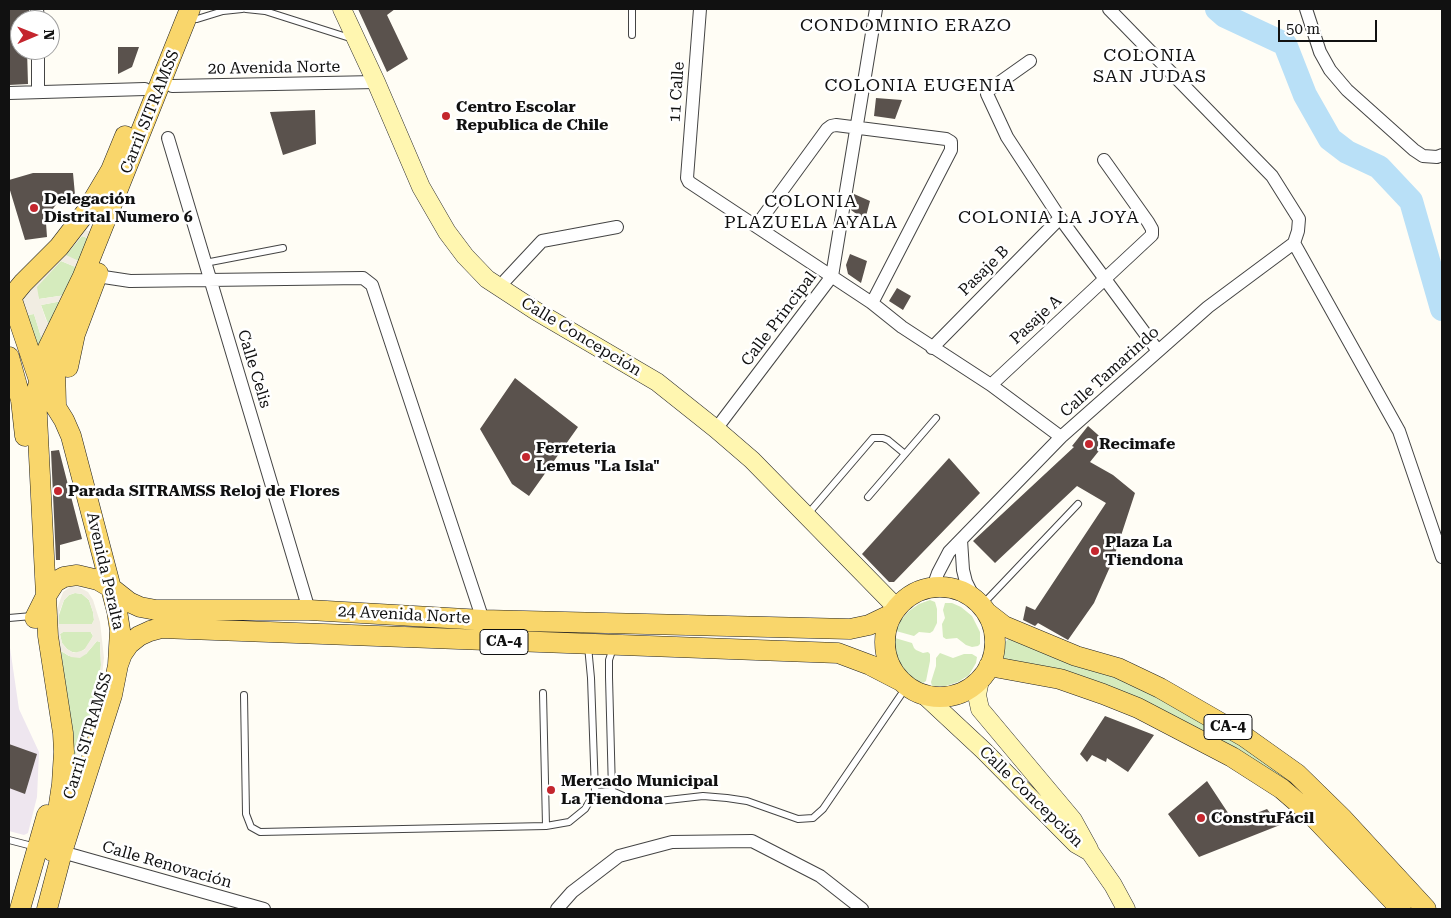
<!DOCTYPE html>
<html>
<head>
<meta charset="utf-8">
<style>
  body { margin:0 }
  #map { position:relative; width:1451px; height:918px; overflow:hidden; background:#fffdf5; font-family:"Roboto Serif",serif }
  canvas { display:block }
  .frame { position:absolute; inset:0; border:10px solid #111; pointer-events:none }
  .north { position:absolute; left:10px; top:10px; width:50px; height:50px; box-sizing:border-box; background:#fff; border:1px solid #a0a0a0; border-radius:50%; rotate:89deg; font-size:14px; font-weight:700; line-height:20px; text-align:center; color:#111 }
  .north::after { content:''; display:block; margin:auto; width:18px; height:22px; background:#c4262e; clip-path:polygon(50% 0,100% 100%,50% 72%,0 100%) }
  .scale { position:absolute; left:1278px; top:20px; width:99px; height:22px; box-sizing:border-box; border:2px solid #111; border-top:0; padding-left:6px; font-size:15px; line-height:18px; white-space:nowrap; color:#111; -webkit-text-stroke:4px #fff; paint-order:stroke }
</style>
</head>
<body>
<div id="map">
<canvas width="1451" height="918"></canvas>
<div class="frame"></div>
<div class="north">N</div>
<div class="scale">50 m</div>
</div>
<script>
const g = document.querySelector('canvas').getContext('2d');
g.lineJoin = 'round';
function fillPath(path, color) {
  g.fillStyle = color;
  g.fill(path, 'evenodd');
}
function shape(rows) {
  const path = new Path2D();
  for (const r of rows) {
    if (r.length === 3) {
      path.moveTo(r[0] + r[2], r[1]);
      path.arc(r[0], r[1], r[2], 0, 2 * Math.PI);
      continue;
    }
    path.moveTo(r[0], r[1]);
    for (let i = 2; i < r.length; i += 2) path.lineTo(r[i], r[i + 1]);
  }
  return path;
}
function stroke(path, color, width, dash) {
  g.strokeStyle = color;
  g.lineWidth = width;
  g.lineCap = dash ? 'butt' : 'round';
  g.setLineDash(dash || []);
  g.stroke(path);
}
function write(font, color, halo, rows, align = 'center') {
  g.font = font + ' "Roboto Serif",serif';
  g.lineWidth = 5;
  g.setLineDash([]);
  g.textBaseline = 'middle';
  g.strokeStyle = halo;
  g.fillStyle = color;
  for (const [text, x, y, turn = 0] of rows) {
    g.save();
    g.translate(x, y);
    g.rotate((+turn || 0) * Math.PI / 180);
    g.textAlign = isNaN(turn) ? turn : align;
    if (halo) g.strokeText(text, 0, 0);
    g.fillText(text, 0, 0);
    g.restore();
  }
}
fillPath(shape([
  [9,641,19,709,39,752,37,797,28,833,24,835,9,831]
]), '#eee6ef');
fillPath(shape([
  [82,236,90,239,81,262,65,256],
  [61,261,78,268,66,295,39,299,36,290,37,285],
  [62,301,50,324,48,324,41,305],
  [34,314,43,343,38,353,27,315],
  [75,593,82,594,89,600,93,612,94,620,92,624,59,624,59,615,64,600,69,595],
  [930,600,935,602,937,609,937,623,933,631,930,633,919,632,914,636,896,631,901,620,909,611,919,604],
  [945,603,952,603,961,607,972,616,980,632,980,644,978,646,972,647,966,645,957,638,946,639,943,637,942,624,945,618,943,610],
  [90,631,93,636,91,640,86,648,79,653,72,652,67,649,62,643,60,634,63,632],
  [895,638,912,643,914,648,916,650,923,653,928,652,930,654,930,661,926,681,923,683,912,679,900,666,895,653],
  [1009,638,1106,671,1195,712,1305,791,1418,909,1410,909,1280,779,1003,660,1005,642],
  [97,641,100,642,101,665,99,685,92,711,74,759,61,651,69,656,86,654],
  [940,653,953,658,964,654,972,654,977,657,976,663,969,675,958,682,946,686,932,686,931,682,936,666,936,658]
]), '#d5ebbd');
fillPath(shape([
  [104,199,97,217,86,230,92,233,90,239,82,236,66,255,81,262,78,268,61,261,37,287,39,299,66,295,62,301,41,305,46,320,49,324,43,343,34,314,27,315,21,300],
  [77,586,88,592,93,600,100,622,104,658,100,693,69,790,58,671,56,612,63,592,70,587],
  [75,593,82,594,89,600,93,612,94,620,92,624,59,624,59,613,64,600,69,595],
  [63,632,91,632,93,636,84,650,74,653,67,649,62,643,60,634],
  [97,641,100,642,101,665,99,685,92,711,74,759,61,668,61,651,71,657,80,658,86,654]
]), '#f1ede2');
stroke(shape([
  [1217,9,1225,16,1285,44,1305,95,1330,139,1347,152,1379,167,1411,201,1442,309]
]), '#b9e0f7', 24);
fillPath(shape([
  [9,9,29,9,29,20,20,20,20,50,27,50,28,84,9,85],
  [358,9,395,9,387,15,408,59,387,72],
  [118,47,139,47,132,67,118,74],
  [876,98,902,100,895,119,874,116],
  [315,110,316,144,283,155,270,112],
  [33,173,73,173,75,195,58,202,52,210,46,223,47,237,25,240,9,187,9,180],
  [854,194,870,201,865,220,851,210],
  [850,254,867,261,861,283,848,274,846,265],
  [897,288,911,296,903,310,889,301],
  [515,378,578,427,529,496,512,484,480,429],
  [1088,426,1106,442,1090,462,1113,475,1135,493,1113,560,1094,603,1068,640,1038,623,1035,626,1023,620,1026,606,1035,610,1106,503,1077,486,995,563,973,541,1074,447,1072,446],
  [59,450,82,539,60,545,60,560,56,560,51,451],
  [949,458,980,493,894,582,889,582,862,554],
  [1105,716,1154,735,1128,772,1107,758,1106,762,1092,755,1087,762,1080,754],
  [9,744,37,754,25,794,9,788],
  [1207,781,1234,822,1267,809,1280,825,1199,857,1168,814]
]), '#5a524d');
const lane = shape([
  [246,9,265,11,353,39],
  [197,19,223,11,242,9],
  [632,35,632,9],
  [205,263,283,248],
  [868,497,936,418],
  [807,515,873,438,883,438,888,440,905,454],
  [981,606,1078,504],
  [9,618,32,616],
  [588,646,591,678,595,792],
  [543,693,546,826],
  [244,695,246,814,251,827,260,832,546,826,569,822,585,809,595,792,612,791,630,799,650,802,703,796,727,798,747,801,798,819,813,818,823,809,907,686],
  [612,791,609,677,609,660,613,648],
  [9,840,36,847]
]);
const street = shape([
  [37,9,38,20],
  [700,9,687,178,689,182,872,303,902,327,991,385,1061,437],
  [1109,9,1272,176,1299,219,1298,231,1294,243,1399,431,1442,557],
  [1306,9,1320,52,1330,70,1347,90,1414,150,1423,156,1437,157,1442,155],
  [38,50,38,92],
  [1030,61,989,90,987,94,1007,137,1060,218,1158,351],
  [172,86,376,82],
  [9,93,145,89],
  [168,138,309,610],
  [757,225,827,129,831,126,836,125,946,139,951,142,951,150,872,303],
  [97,276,130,281,363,278,372,285,483,620],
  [499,287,542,241,617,227],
  [932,348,1060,218],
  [991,385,1152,235,1152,229,1148,222,1104,160],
  [716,429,832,276,876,9],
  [961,540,963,570,966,582,975,600],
  [933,587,938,573,949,552,1061,437,1208,307,1294,243],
  [62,852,264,909],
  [557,909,572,892,619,856,672,842,752,841,820,876,862,909]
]);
const secondary = shape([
  [342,9,376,82,421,187,447,232,465,256,487,279,536,311,657,382,716,429,752,460,897,608],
  [980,680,977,695,980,709,1073,820,1089,849],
  [924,695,983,750,1076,844,1090,852,1113,885,1126,909]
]);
const primary = shape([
  [11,297,39,380,64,420,71,436,117,611,120,630,118,665,112,695,62,852,47,909],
  [9,300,23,283,59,247,86,212,111,170,125,136],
  [9,357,21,400,25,436],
  [68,367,75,334,98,273],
  [56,405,55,368,59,344],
  [940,642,55],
  [986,612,1004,626,1076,656,1118,668,1160,688,1245,737,1297,774,1343,819,1426,909],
  [35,618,46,596,55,582,64,577,77,575,98,580,110,587,129,602,140,607,156,610,309,610,483,620,850,629,869,625,892,614],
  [118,665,122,654,129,644,139,636,150,631,161,628,838,653,870,665,901,681],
  [989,666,1060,679,1103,694,1138,708,1232,757,1282,789,1312,815,1401,909],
  [52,851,62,784,64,752,63,733,48,636,36,396,42,367,48,348,83,276,190,9],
  [20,909,47,815]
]);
stroke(lane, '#444', 8);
stroke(street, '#444', 14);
stroke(secondary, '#333', 19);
stroke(primary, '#222', 21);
stroke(lane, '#fff', 6);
stroke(street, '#fff', 12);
stroke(secondary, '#fff6b0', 18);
stroke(primary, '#f9d66b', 20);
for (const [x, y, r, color] of [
  [446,116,5,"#c4262e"],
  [34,208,5,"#c4262e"],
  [1089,444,5,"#c4262e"],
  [526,457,5,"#c4262e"],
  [58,491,5,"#c4262e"],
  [1095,551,5,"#c4262e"],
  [551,790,5,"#c4262e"],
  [1201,818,5,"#c4262e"]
]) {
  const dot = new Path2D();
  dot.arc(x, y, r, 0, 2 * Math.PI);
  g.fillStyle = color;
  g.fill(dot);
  stroke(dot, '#fff', 2);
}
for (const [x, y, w] of [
  [504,642,48],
  [1228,727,48]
]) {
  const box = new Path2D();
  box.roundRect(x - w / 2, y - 12.5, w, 25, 4);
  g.fillStyle = '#fff';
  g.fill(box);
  stroke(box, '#111', 1);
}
write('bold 15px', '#111', null, [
  ["CA-4",504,642],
  ["CA-4",1228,727]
]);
write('16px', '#111', '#fff', [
  ["20 Avenida Norte",274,68,-1],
  ["11 Calle",677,92,-86],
  ["Carril SITRAMSS",150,112,-68],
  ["Pasaje B",984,271,-45],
  ["Calle Principal",779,319,-53],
  ["Pasaje A",1036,320,-43],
  ["Calle Concepción",581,337,31],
  ["Calle Celis",254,369,73],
  ["Calle Tamarindo",1110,372,-42],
  ["Avenida Peralta",105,571,77],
  ["24 Avenida Norte",404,615,3],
  ["Carril SITRAMSS",88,736,-73],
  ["Calle Concepción",1031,797,44],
  ["Calle Renovación",167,865,16]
]);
write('bold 16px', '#111', '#fff', [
  ["Centro Escolar",456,107],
  ["Republica de Chile",456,125],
  ["Delegación",44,199],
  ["Distrital Numero 6",44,217],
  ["Recimafe",1099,444],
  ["Ferreteria",536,448],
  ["Lemus \"La Isla\"",536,466],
  ["Parada SITRAMSS Reloj de Flores",68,491],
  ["Plaza La",1105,542],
  ["Tiendona",1105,560],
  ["Mercado Municipal",561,781],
  ["La Tiendona",561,799],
  ["ConstruFácil",1211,818]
], 'left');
g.letterSpacing = '1px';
write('18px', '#111', '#fff', [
  ["CONDOMINIO ERAZO",906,26],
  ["COLONIA",1150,56],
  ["SAN JUDAS",1150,77],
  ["COLONIA EUGENIA",920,86],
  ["COLONIA",811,202],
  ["PLAZUELA AYALA",811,223],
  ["COLONIA LA JOYA",1049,218]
]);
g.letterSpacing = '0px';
</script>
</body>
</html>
